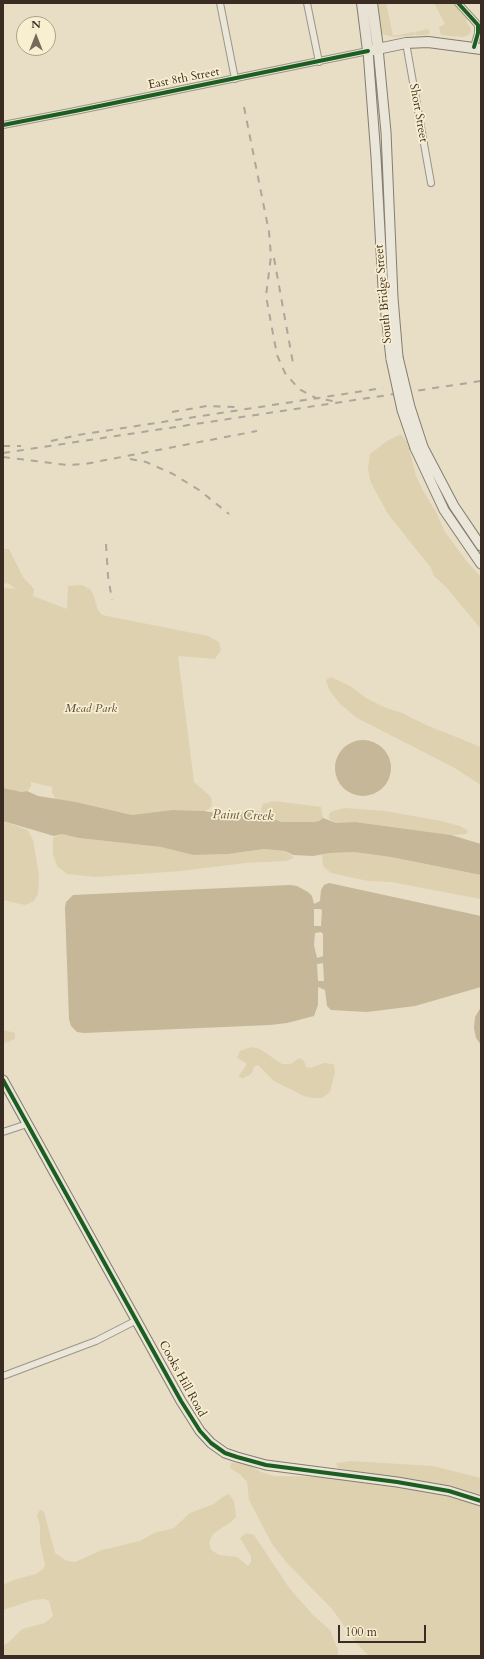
<!DOCTYPE html>
<html>
<head>
<meta charset="utf-8">
<style>
  body { margin:0 }
  #map { position:relative; width:484px; height:1659px; overflow:hidden; background:#e7dec5; font-family:Cardo,serif }
  canvas { display:block }
  .frame { position:absolute; inset:0; border:4px solid #3b2c23; pointer-events:none }
  .north { position:absolute; left:16px; top:16px; width:40px; height:40px; box-sizing:border-box; background:#f8eed0; border:1px solid #aca08b; border-radius:50%; rotate:0deg; font-size:11px; font-weight:700; line-height:16px; text-align:center; color:#3b2c23 }
  .north::after { content:''; display:block; margin:auto; width:14px; height:18px; background:#776a5c; clip-path:polygon(50% 0,100% 100%,50% 72%,0 100%) }
  .scale { position:absolute; left:338px; top:1625px; width:88px; height:18px; box-sizing:border-box; border:2px solid #3b2c23; border-top:0; padding-left:5px; font-size:12px; line-height:14px; white-space:nowrap; color:#3b2c23; -webkit-text-stroke:3px #f8eed0; paint-order:stroke }
</style>
</head>
<body>
<div id="map">
<canvas width="484" height="1659"></canvas>
<div class="frame"></div>
<div class="north">N</div>
<div class="scale">100 m</div>
</div>
<script>
const g = document.querySelector('canvas').getContext('2d');
g.lineJoin = 'round';
function fillPath(path, color) {
  g.fillStyle = color;
  g.fill(path, 'evenodd');
}
function shape(rows) {
  const path = new Path2D();
  for (const r of rows) {
    if (r.length === 3) {
      path.moveTo(r[0] + r[2], r[1]);
      path.arc(r[0], r[1], r[2], 0, 2 * Math.PI);
      continue;
    }
    path.moveTo(r[0], r[1]);
    for (let i = 2; i < r.length; i += 2) path.lineTo(r[i], r[i + 1]);
  }
  return path;
}
function stroke(path, color, width, dash) {
  g.strokeStyle = color;
  g.lineWidth = width;
  g.lineCap = dash ? 'butt' : 'round';
  g.setLineDash(dash || []);
  g.stroke(path);
}
function write(font, color, halo, rows, align = 'center') {
  g.font = font + ' Cardo,serif';
  g.lineWidth = 3.5;
  g.setLineDash([]);
  g.textBaseline = 'middle';
  g.strokeStyle = halo;
  g.fillStyle = color;
  for (const [text, x, y, turn = 0] of rows) {
    g.save();
    g.translate(x, y);
    g.rotate((+turn || 0) * Math.PI / 180);
    g.textAlign = isNaN(turn) ? turn : align;
    if (halo) g.strokeText(text, 0, 0);
    g.fillText(text, 0, 0);
    g.restore();
  }
}
fillPath(shape([
  [376,3,386,3,393,36,414,32,414,35,394,37,382,34],
  [434,3,453,3,467,19,466,21,471,29,470,34,463,37,441,35,439,27,445,24],
  [427,29,430,31,428,35,415,35,415,32],
  [401,434,408,444,416,476,423,491,436,512,445,532,468,563,481,577,481,629,446,587,434,576,431,568,388,514,371,483,368,469,370,454,387,441],
  [3,549,9,549,23,577,34,589,33,596,67,609,68,586,82,585,90,589,93,594,98,610,102,615,208,636,219,642,221,650,215,659,178,656,194,782,211,797,212,805,209,809,204,811,172,810,132,815,76,802,60,800,55,798,52,793,52,787,31,782,31,787,27,791,22,792,3,788,3,588,16,589,8,583,3,584],
  [331,677,352,687,366,698,384,707,402,713,426,725,481,747,481,785,453,767,357,718,340,704,330,691,326,681,327,679],
  [274,801,321,807,323,818,319,821,314,822,282,822,271,818,262,812,261,809,263,804],
  [344,808,385,811,441,821,460,826,467,830,468,832,466,834,451,835,355,822,336,823,329,819,329,814,333,811],
  [3,821,28,830,33,840,39,875,38,894,34,901,25,905,3,900],
  [62,834,79,838,161,847,193,855,228,854,264,849,285,851,294,858,286,861,245,863,181,871,96,877,67,874,57,866,53,854,53,838],
  [354,852,391,857,481,875,481,899,391,882,368,881,331,873,323,866,322,855,330,853],
  [3,1030,15,1033,15,1039,3,1044],
  [251,1047,260,1049,282,1064,291,1064,299,1058,304,1061,306,1067,311,1068,324,1063,332,1064,334,1065,335,1072,330,1092,322,1098,312,1098,304,1096,274,1081,258,1065,254,1067,252,1073,248,1076,243,1078,238,1077,246,1066,246,1063,237,1058,240,1051],
  [351,1461,433,1466,481,1478,481,1495,437,1483,371,1475,338,1468,336,1463],
  [231,1463,248,1464,261,1472,274,1476,324,1477,421,1490,451,1495,481,1506,481,1656,369,1656,358,1645,332,1609,287,1563,272,1544,249,1500,247,1482,241,1475,230,1468],
  [229,1494,234,1501,236,1517,232,1521,213,1534,209,1542,211,1550,219,1555,237,1557,248,1566,251,1562,251,1556,240,1538,246,1533,254,1535,290,1589,314,1616,330,1630,338,1650,338,1656,3,1656,3,1645,8,1643,22,1629,45,1623,53,1616,49,1601,44,1599,33,1600,3,1610,3,1585,14,1580,36,1574,43,1569,45,1565,40,1542,40,1526,37,1515,39,1511,42,1510,44,1512,55,1553,67,1561,75,1562,102,1550,140,1541,154,1533,174,1528,190,1513,214,1504,224,1496]
]), '#ddd1b0');
fillPath(shape([
  [363,768,28],
  [3,788,22,792,27,791,38,796,76,802,132,815,172,810,204,811,232,816,246,811,262,812,271,818,282,822,314,822,319,821,323,818,336,823,355,822,451,835,481,844,481,875,391,857,354,852,330,853,313,856,293,855,285,851,264,849,228,854,193,855,161,847,79,838,62,834,54,836,3,821],
  [329,883,481,916,481,987,415,1006,367,1012,331,1010,327,1006,325,990,318,987,318,1005,314,1016,287,1023,270,1025,84,1033,77,1032,71,1026,69,1019,65,908,66,902,73,895,290,885,297,886,308,892,312,896,314,904,320,901,321,890,324,885],
  [314,909,320,909,322,910,321,926,314,926],
  [321,932,323,934,323,956,317,958,314,945,315,933],
  [323,963,324,981,318,981,317,964],
  [481,1007,481,1045,476,1038,474,1028,475,1017]
]), '#c5b798');
const street = shape([
  [220,3,235,79],
  [307,3,319,62],
  [458,3,478,25,478,33,474,47],
  [406,43,431,183],
  [3,125,75,111,368,51],
  [3,1132,27,1124],
  [3,1376,96,1341,137,1320]
]);
const secondary = shape([
  [378,48,386,132,393,298,398,357],
  [368,51,376,157,383,288,391,359],
  [423,447,454,506,481,546],
  [415,448,444,510,481,564],
  [3,1080,181,1401,200,1431,211,1443,225,1453,237,1457,266,1465,397,1482,449,1491,481,1501]
]);
const primary = shape([
  [362,3,368,51,406,43,428,42,481,49],
  [372,3,378,48]
]);
stroke(street, '#9c9586', 8);
stroke(secondary, '#847d70', 11);
stroke(primary, '#847d70', 12);
stroke(street, '#eae6d9', 6);
stroke(secondary, '#eae6d9', 9);
stroke(primary, '#e7e2d3', 10);
stroke(shape([
  [244,107,269,232,271,256,266,296,277,355,285,373,299,389,316,398,333,401],
  [274,258,293,363],
  [172,412,207,406,236,407],
  [51,441,78,435,383,388],
  [3,446,21,446],
  [3,453,481,381],
  [3,457,67,465,85,464,257,431],
  [130,459,146,462,173,474,199,490,229,514],
  [106,544,108,576,112,600]
]), '#aca79d', 2, [7, 7]);
const secondaryBridge = shape([
  [398,357,410,407,423,447],
  [391,359,402,410,415,448]
]);
stroke(secondaryBridge, '#847d70', 11, []);
stroke(secondaryBridge, '#eae6d9', 9);
stroke(shape([
  [458,3,478,25,478,33,474,47],
  [3,125,75,111,368,51],
  [3,1080,181,1401,200,1431,211,1443,225,1453,237,1457,266,1465,397,1482,449,1491,481,1501]
]), '#1b5e20', 4);
write('12px', '#3b2c23', '#f8eed0', [
  ["East 8th Street",184,79,-11],
  ["Short Street",418,113,80],
  ["South Bridge Street",384,294,-95],
  ["Cooks Hill Road",182,1379,61]
]);
write('italic 12px', '#5a4b3c', '#f8eed0', [
  ["Mead Park",91,709]
]);
write('italic 13px', '#605140', '#f8eed0', [
  ["Paint Creek",243,816,2]
]);
</script>
</body>
</html>
